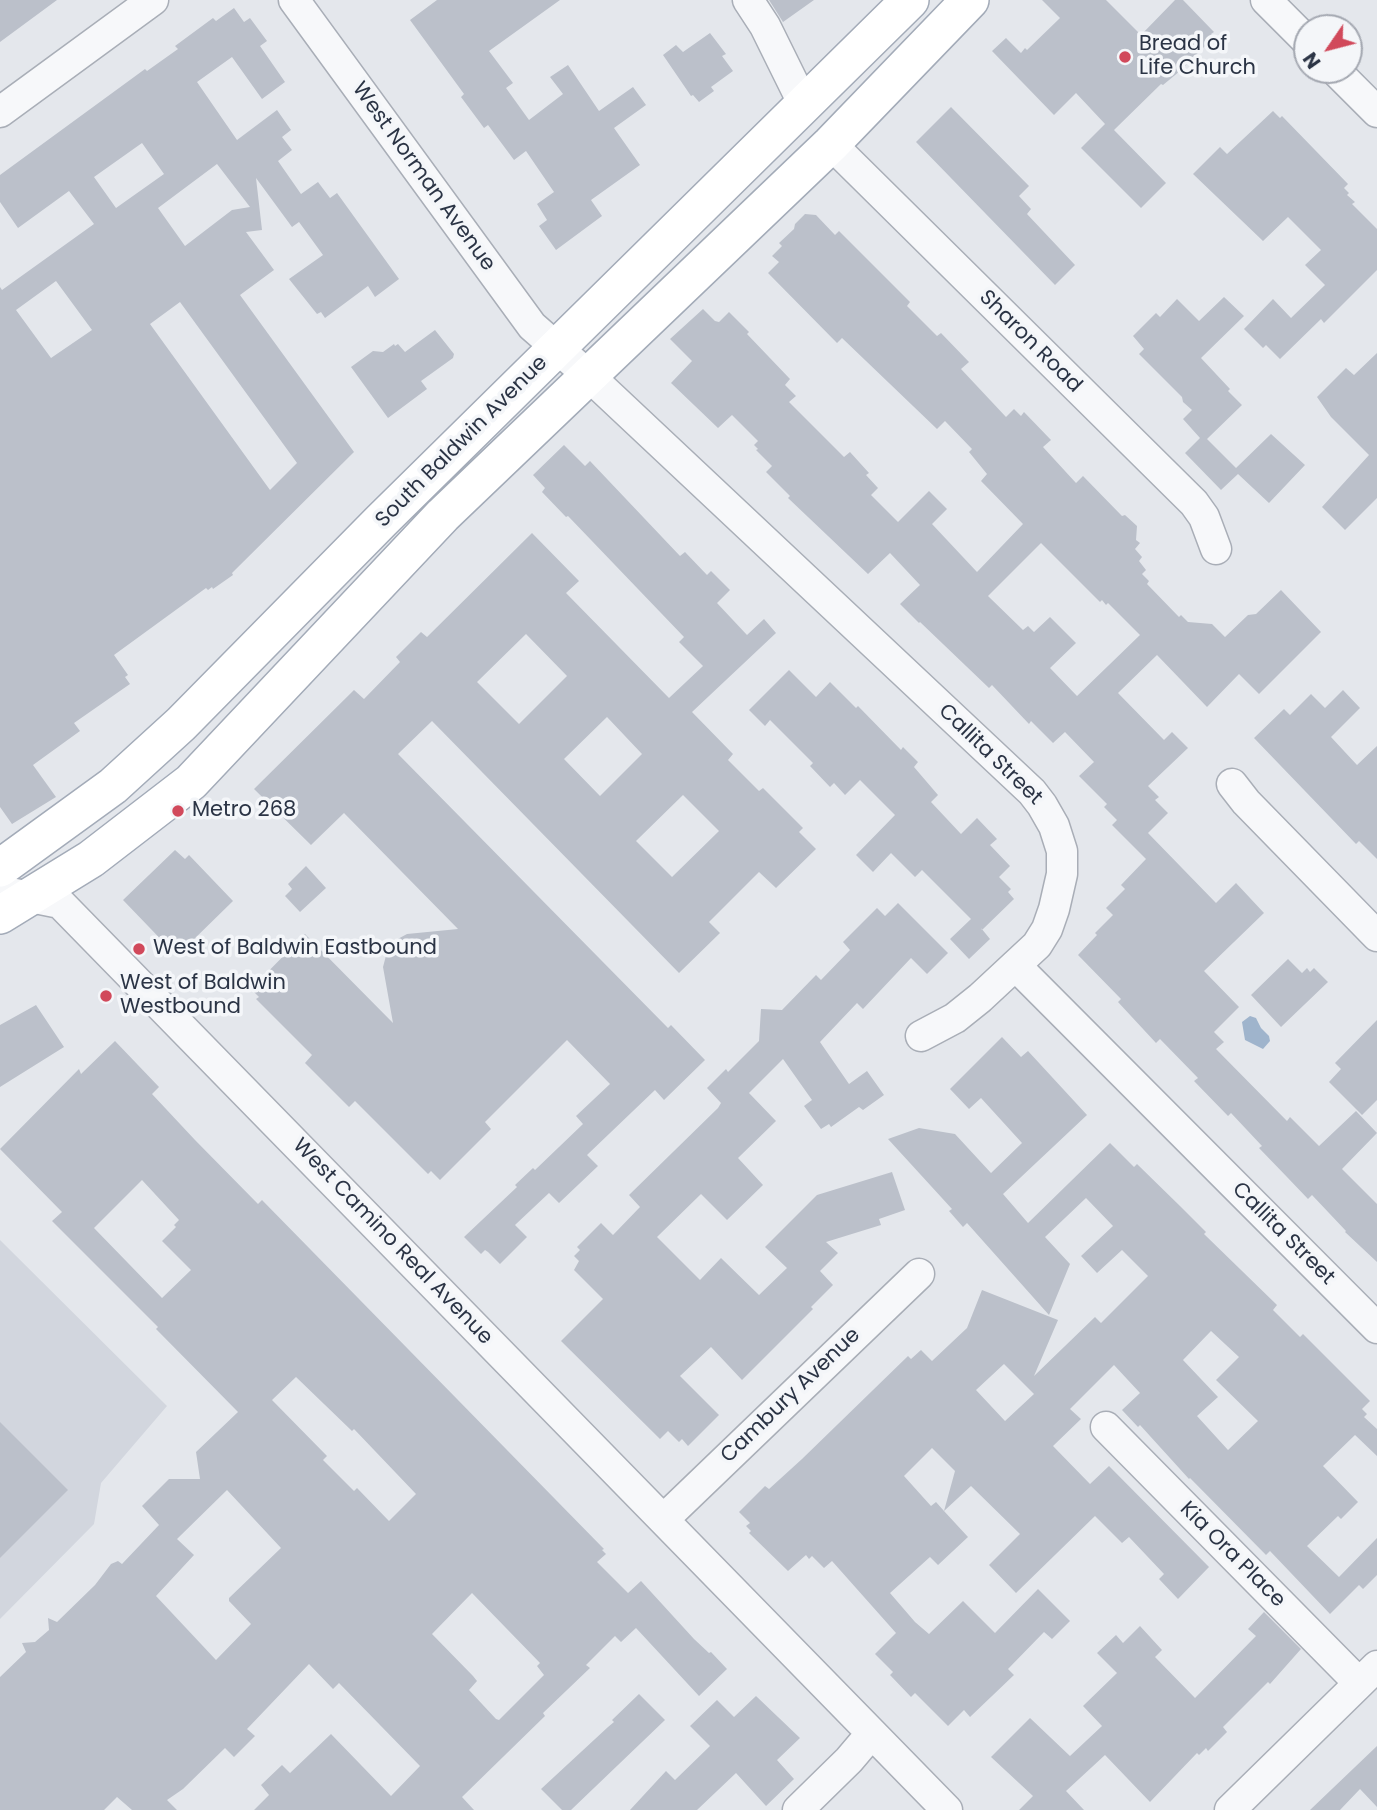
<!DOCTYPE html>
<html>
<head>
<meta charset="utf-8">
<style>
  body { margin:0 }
  #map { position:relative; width:1377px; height:1810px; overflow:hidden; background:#e4e7ec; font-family:Poppins,sans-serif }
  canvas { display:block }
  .north { position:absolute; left:1293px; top:14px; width:70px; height:70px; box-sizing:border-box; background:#f4f6f9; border:2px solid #a4a8b1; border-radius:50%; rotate:235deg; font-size:19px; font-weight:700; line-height:28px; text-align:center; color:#2b3445 }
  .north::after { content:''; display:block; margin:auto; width:24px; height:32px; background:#d1495b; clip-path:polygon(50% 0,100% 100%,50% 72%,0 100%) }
</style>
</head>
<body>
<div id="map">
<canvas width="1377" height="1810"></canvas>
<div class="north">N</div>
</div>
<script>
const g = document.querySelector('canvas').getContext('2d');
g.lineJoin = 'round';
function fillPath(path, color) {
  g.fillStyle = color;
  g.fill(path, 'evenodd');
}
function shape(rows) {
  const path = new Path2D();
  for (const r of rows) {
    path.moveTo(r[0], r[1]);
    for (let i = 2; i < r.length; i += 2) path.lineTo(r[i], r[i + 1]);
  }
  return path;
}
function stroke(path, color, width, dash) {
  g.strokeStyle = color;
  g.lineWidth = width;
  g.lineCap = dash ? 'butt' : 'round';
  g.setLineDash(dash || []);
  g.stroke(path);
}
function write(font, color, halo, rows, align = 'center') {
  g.font = font + ' Poppins,sans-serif';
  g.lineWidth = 7;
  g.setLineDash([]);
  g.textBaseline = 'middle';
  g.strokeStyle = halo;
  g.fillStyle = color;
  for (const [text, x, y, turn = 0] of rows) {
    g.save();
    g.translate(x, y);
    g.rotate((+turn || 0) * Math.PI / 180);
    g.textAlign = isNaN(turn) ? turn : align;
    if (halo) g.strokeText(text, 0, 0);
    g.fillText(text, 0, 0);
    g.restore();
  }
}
fillPath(shape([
  [0,1240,167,1406,101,1483,94,1524,0,1619]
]), '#d2d6de');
fillPath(shape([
  [1250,1016,1256,1018,1261,1028,1269,1036,1270,1041,1263,1049,1245,1040,1242,1022]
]), '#9fb4cc');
fillPath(shape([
  [0,0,57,0,0,42],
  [437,0,560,0,489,51,513,83,506,88,529,120,563,94,550,77,568,65,599,111,633,87,646,105,614,128,640,165,591,200,602,216,556,250,539,226,547,220,537,204,554,192,526,151,514,160,488,125,484,128,461,97,464,94,410,20],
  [769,0,814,0,783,22],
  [1042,0,1106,0,1141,35,1175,0,1183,0,1214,32,1211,34,1214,37,1180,71,1163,85,1161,84,1114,130,1166,183,1141,208,1081,148,1105,124,1076,93,1054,115,992,51,1006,38,1021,53,1025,48,1027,50,1060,18],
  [234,8,244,22,250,18,267,41,260,46,285,82,262,99,232,57,197,82,237,140,277,110,291,130,282,137,292,150,278,161,301,194,318,182,330,198,337,193,399,279,375,297,368,286,325,318,321,312,317,314,289,279,323,255,299,222,292,227,256,178,262,230,246,232,274,270,240,295,354,452,232,573,233,575,213,589,212,587,208,590,206,588,114,655,128,675,125,677,130,684,74,723,80,731,33,765,56,797,12,824,0,807,0,287,2,290,94,224,69,191,18,228,0,202,0,175,145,69,147,71,178,49,175,46,213,18,216,21],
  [142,143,164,174,116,208,94,177],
  [217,164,250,207,232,210,185,246,158,208],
  [56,281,92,330,51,358,16,310],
  [180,302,297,463,270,490,150,324],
  [710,33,726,54,722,56,733,71,711,87,714,91,699,102,693,95,691,96,663,55,676,45,683,52],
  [951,107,1029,186,1019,196,1031,209,1027,214,1075,265,1055,285,916,142],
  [1273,111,1280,118,1282,116,1348,184,1344,188,1349,193,1347,195,1355,202,1352,204,1377,229,1377,270,1324,323,1321,319,1280,359,1266,345,1263,348,1244,329,1273,299,1291,318,1325,285,1305,265,1321,250,1288,217,1263,241,1193,174,1220,147,1227,154],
  [805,214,816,215,835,235,839,231,910,302,907,306,937,336,941,333,969,362,961,369,1006,417,1014,409,1021,416,1024,412,1051,440,1043,447,1076,483,1083,476,1122,516,1125,515,1137,526,1136,540,1140,543,1135,549,1142,557,1139,561,1146,570,1142,574,1149,581,1147,584,1179,617,1181,615,1188,622,1212,624,1225,637,1248,615,1256,614,1281,590,1321,632,1259,694,1239,674,1207,707,1157,655,1118,693,1164,740,1172,732,1188,748,1148,786,1159,797,1155,800,1168,813,1148,833,1216,903,1236,883,1264,913,1204,971,1239,1007,1214,1032,1224,1042,1216,1049,1287,1121,1290,1117,1319,1146,1356,1111,1377,1133,1342,1169,1377,1204,1377,1262,1345,1232,1346,1231,1312,1195,1308,1199,1287,1177,1259,1148,1262,1146,1231,1113,1228,1116,1194,1081,1198,1078,1160,1039,1156,1043,1118,1002,1121,999,1078,955,1097,935,1095,933,1113,915,1106,908,1125,889,1121,885,1146,859,1112,825,1117,820,1104,807,1107,804,1079,776,1094,762,1065,732,1053,743,1031,721,1029,724,992,685,989,688,920,622,919,623,900,604,920,585,890,553,868,574,788,498,790,496,766,472,772,466,756,450,758,449,754,445,758,441,732,415,718,428,671,383,692,361,670,339,703,309,715,321,719,322,729,312,749,332,747,334,790,379,785,385,796,396,789,402,844,457,850,452,869,473,866,475,878,488,871,495,898,522,929,491,947,509,932,524,977,572,1023,524,981,481,987,474,969,452,972,449,945,421,937,429,842,338,837,343,768,273,779,262,772,256,782,246,779,243,794,229,795,224],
  [1041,543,1100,602,1102,600,1106,605,1108,603,1140,635,1077,696,1050,668,1076,643,1050,617,1034,632,1028,626,1023,630,988,596],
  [1224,297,1244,316,1201,358,1230,389,1228,391,1242,405,1207,439,1236,468,1271,434,1305,465,1269,503,1238,474,1221,490,1185,453,1200,438,1183,419,1192,410,1183,402,1182,397,1139,354,1144,349,1133,336,1156,313,1160,317,1177,299,1199,321],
  [435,330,454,354,453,358,421,381,427,389,388,418,351,367,373,351,383,352,394,344,395,346,398,344,405,352],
  [1377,353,1377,498,1345,530,1322,507,1369,455,1331,417,1317,397,1346,368,1354,375],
  [564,445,585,466,590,461,680,556,685,552,707,575,711,571,730,590,717,603,747,635,764,619,776,633,692,712,733,754,728,760,759,791,763,788,803,828,799,832,816,849,776,888,759,872,709,922,720,933,679,973,432,721,398,754,668,1028,671,1025,705,1060,664,1100,655,1090,587,1155,598,1166,559,1203,549,1193,515,1225,527,1237,500,1264,488,1252,485,1250,481,1254,464,1237,517,1187,515,1185,533,1168,535,1170,583,1124,576,1116,610,1084,567,1040,485,1122,491,1129,440,1180,431,1171,428,1174,355,1101,349,1107,305,1063,312,1055,256,999,259,997,251,989,305,934,393,1023,383,967,388,948,394,941,407,934,458,929,344,813,311,845,254,789,354,690,364,699,400,662,396,657,421,632,427,637,532,533,579,581,566,593,669,698,703,666,679,642,684,637,568,516,566,517,542,492,545,488,533,475],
  [526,634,567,676,519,724,477,682],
  [607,717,642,754,600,796,564,759],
  [683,795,719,831,672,877,636,841],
  [789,670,816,697,830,682,856,708,858,706,901,750,903,747,918,762,914,767,938,795,931,802,961,834,977,818,997,839,990,845,1010,866,999,877,1011,889,1008,892,1014,899,982,930,981,928,990,939,969,959,950,939,971,919,922,870,915,877,891,853,873,872,856,855,895,815,860,780,845,795,834,783,830,787,810,766,813,763,770,720,765,726,749,710],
  [1343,690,1360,708,1331,737,1357,765,1377,746,1377,859,1359,841,1356,844,1254,738,1284,709,1290,715,1311,694,1325,708],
  [175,850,185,859,189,855,233,901,187,946,184,943,174,953,123,900],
  [306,866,326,888,300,912,285,896,292,889,288,884],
  [898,903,948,953,927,974,911,958,863,1009,857,1003,820,1042,849,1084,867,1071,884,1095,863,1110,859,1107,831,1127,829,1124,821,1129,804,1106,812,1100,783,1059,749,1093,776,1121,738,1158,763,1185,727,1220,701,1194,657,1237,700,1280,721,1258,759,1295,787,1268,765,1247,817,1195,892,1172,905,1210,879,1219,881,1225,826,1242,838,1253,820,1271,833,1285,811,1307,813,1309,742,1380,711,1347,680,1376,719,1415,688,1446,682,1439,679,1442,668,1431,660,1439,561,1341,603,1299,574,1270,579,1261,574,1256,580,1250,577,1247,601,1223,613,1235,640,1207,629,1195,718,1108,721,1103,707,1088,726,1069,728,1072,759,1041,761,1009,782,1010,816,975,821,980,850,950,843,942,877,908,885,916],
  [1288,959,1302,973,1307,968,1310,972,1314,968,1328,982,1281,1027,1251,995],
  [36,1005,64,1047,0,1087,0,1025],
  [1377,1020,1377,1100,1362,1115,1329,1082,1341,1069,1335,1063],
  [1002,1037,1021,1057,1028,1051,1087,1115,1003,1194,1028,1223,1110,1143,1134,1167,1137,1164,1180,1206,1206,1232,1204,1234,1277,1305,1273,1310,1300,1337,1303,1334,1370,1401,1362,1409,1367,1414,1364,1417,1377,1429,1377,1456,1355,1435,1323,1466,1358,1502,1341,1519,1338,1516,1307,1546,1339,1577,1377,1538,1377,1575,1363,1589,1359,1585,1330,1614,1270,1551,1266,1555,1190,1478,1189,1479,1140,1425,1138,1427,1122,1410,1140,1393,1114,1365,1070,1409,1081,1419,1053,1446,1090,1484,1109,1466,1209,1567,1178,1599,1159,1579,1164,1574,1129,1537,1122,1543,1095,1516,1016,1593,989,1565,1020,1534,971,1486,944,1511,968,1537,938,1565,930,1557,890,1593,915,1622,929,1634,963,1601,995,1633,1038,1589,1070,1621,1052,1639,1044,1632,1008,1669,1014,1675,970,1717,964,1710,948,1726,915,1693,911,1697,890,1675,893,1672,875,1654,896,1633,832,1561,824,1568,812,1556,809,1559,806,1555,788,1571,749,1533,751,1531,746,1526,750,1523,739,1512,765,1486,769,1489,802,1459,908,1356,911,1359,921,1350,932,1361,967,1328,982,1290,1058,1320,1034,1376,1095,1317,1101,1323,1148,1276,1122,1250,1097,1273,1081,1256,1113,1226,1086,1198,1045,1237,1070,1264,1049,1315,967,1223,963,1227,949,1211,952,1209,888,1139,919,1128,955,1134,991,1173,1022,1143,981,1098,969,1109,950,1089],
  [1211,1331,1239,1357,1216,1380,1258,1421,1228,1450,1197,1416,1218,1397,1183,1360],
  [1004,1364,1034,1394,1005,1421,976,1390],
  [932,1448,955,1471,944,1511,936,1502,931,1506,904,1476],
  [115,1041,159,1087,152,1094,195,1140,258,1204,262,1200,604,1549,602,1550,606,1554,597,1562,628,1593,641,1581,694,1639,709,1653,711,1652,727,1669,699,1696,636,1628,621,1642,615,1636,586,1665,590,1668,543,1713,545,1716,462,1797,474,1810,254,1810,269,1795,261,1785,282,1765,290,1773,331,1734,391,1796,420,1766,339,1683,333,1689,309,1664,247,1729,255,1736,234,1757,225,1748,183,1789,167,1800,177,1810,132,1810,117,1797,104,1810,0,1810,0,1677,26,1652,22,1643,35,1642,49,1630,48,1618,57,1622,95,1585,111,1564,118,1561,122,1564,159,1525,142,1506,169,1479,200,1479,196,1452,238,1412,156,1329,158,1327,52,1221,62,1212,0,1149,79,1069,81,1074],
  [142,1180,179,1220,174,1225,176,1227,162,1241,191,1270,162,1298,94,1228],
  [296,1377,352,1431,354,1429,416,1494,389,1521,357,1488,354,1491,323,1460,327,1456,272,1400],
  [227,1490,281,1548,229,1598,229,1601,251,1624,216,1660,156,1596,194,1555,177,1539],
  [472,1593,540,1663,537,1666,544,1675,499,1720,496,1719,469,1690,477,1681,473,1676,432,1634],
  [0,1422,68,1490,0,1558],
  [1264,1612,1301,1649,1270,1684,1268,1682,1223,1727,1227,1732,1208,1751,1206,1748,1199,1755,1197,1753,1150,1802,1105,1755,1066,1791,1084,1810,1019,1810,1033,1796,991,1757,1030,1718,1070,1756,1102,1726,1083,1706,1117,1673,1097,1653,1116,1635,1123,1643,1140,1626,1162,1650,1155,1657,1195,1698,1256,1636,1248,1629],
  [639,1694,665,1720,571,1810,562,1810,541,1789,608,1727,614,1722,612,1720],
  [756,1696,800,1738,777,1760,794,1779,766,1806,736,1773,697,1810,630,1810,666,1771,675,1780,710,1746,690,1726,717,1700,734,1717],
  [1377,1746,1377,1807,1360,1789,1340,1810,1310,1810]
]), '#bbc0ca');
const minor = shape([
  [294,0,532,326,589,376,1032,792,1042,805,1054,826,1062,851,1062,874,1054,909,1047,929,1037,945,980,998,955,1018,921,1036],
  [748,0,765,26,804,105],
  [1266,0,1307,41],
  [1335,70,1377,112],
  [0,112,153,0],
  [831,144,1194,503,1204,517,1216,549],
  [1232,784,1246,802,1377,936],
  [0,891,60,903,947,1810],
  [1016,966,1377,1328],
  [1106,1427,1359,1683],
  [664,1519,919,1274],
  [798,1810,849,1760,871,1734],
  [1230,1810,1377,1666]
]);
const major = shape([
  [0,868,113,786,181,724,381,521,910,0],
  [0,915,91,859,191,782,443,515,831,144,970,0]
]);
stroke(minor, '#a9aeb7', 33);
stroke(major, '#a3abb8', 40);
stroke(minor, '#f7f8fa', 30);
stroke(major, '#fff', 37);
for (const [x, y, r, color] of [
  [1125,57,7,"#d1495b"],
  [178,811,7,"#d1495b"],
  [139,949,7,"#d1495b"],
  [106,996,7,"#d1495b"]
]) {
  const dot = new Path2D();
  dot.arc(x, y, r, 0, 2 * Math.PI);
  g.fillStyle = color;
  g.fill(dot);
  stroke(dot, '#f4f6f9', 2.5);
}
write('21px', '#2b3445', '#f4f6f9', [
  ["Bread of",1139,45],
  ["Life Church",1139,69],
  ["Metro 268",192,811],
  ["West of Baldwin Eastbound",153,949],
  ["West of Baldwin",120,984],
  ["Westbound",120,1008]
], 'left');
write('21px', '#2b3445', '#f4f6f9', [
  ["West Norman Avenue",423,177,54],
  ["Sharon Road",1030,342,45],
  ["South Baldwin Avenue",462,442,-45],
  ["Callita Street",990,755,44],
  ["Callita Street",1283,1234,45],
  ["West Camino Real Avenue",392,1242,46],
  ["Cambury Avenue",791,1396,-44],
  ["Kia Ora Place",1232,1555,45]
]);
</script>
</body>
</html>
